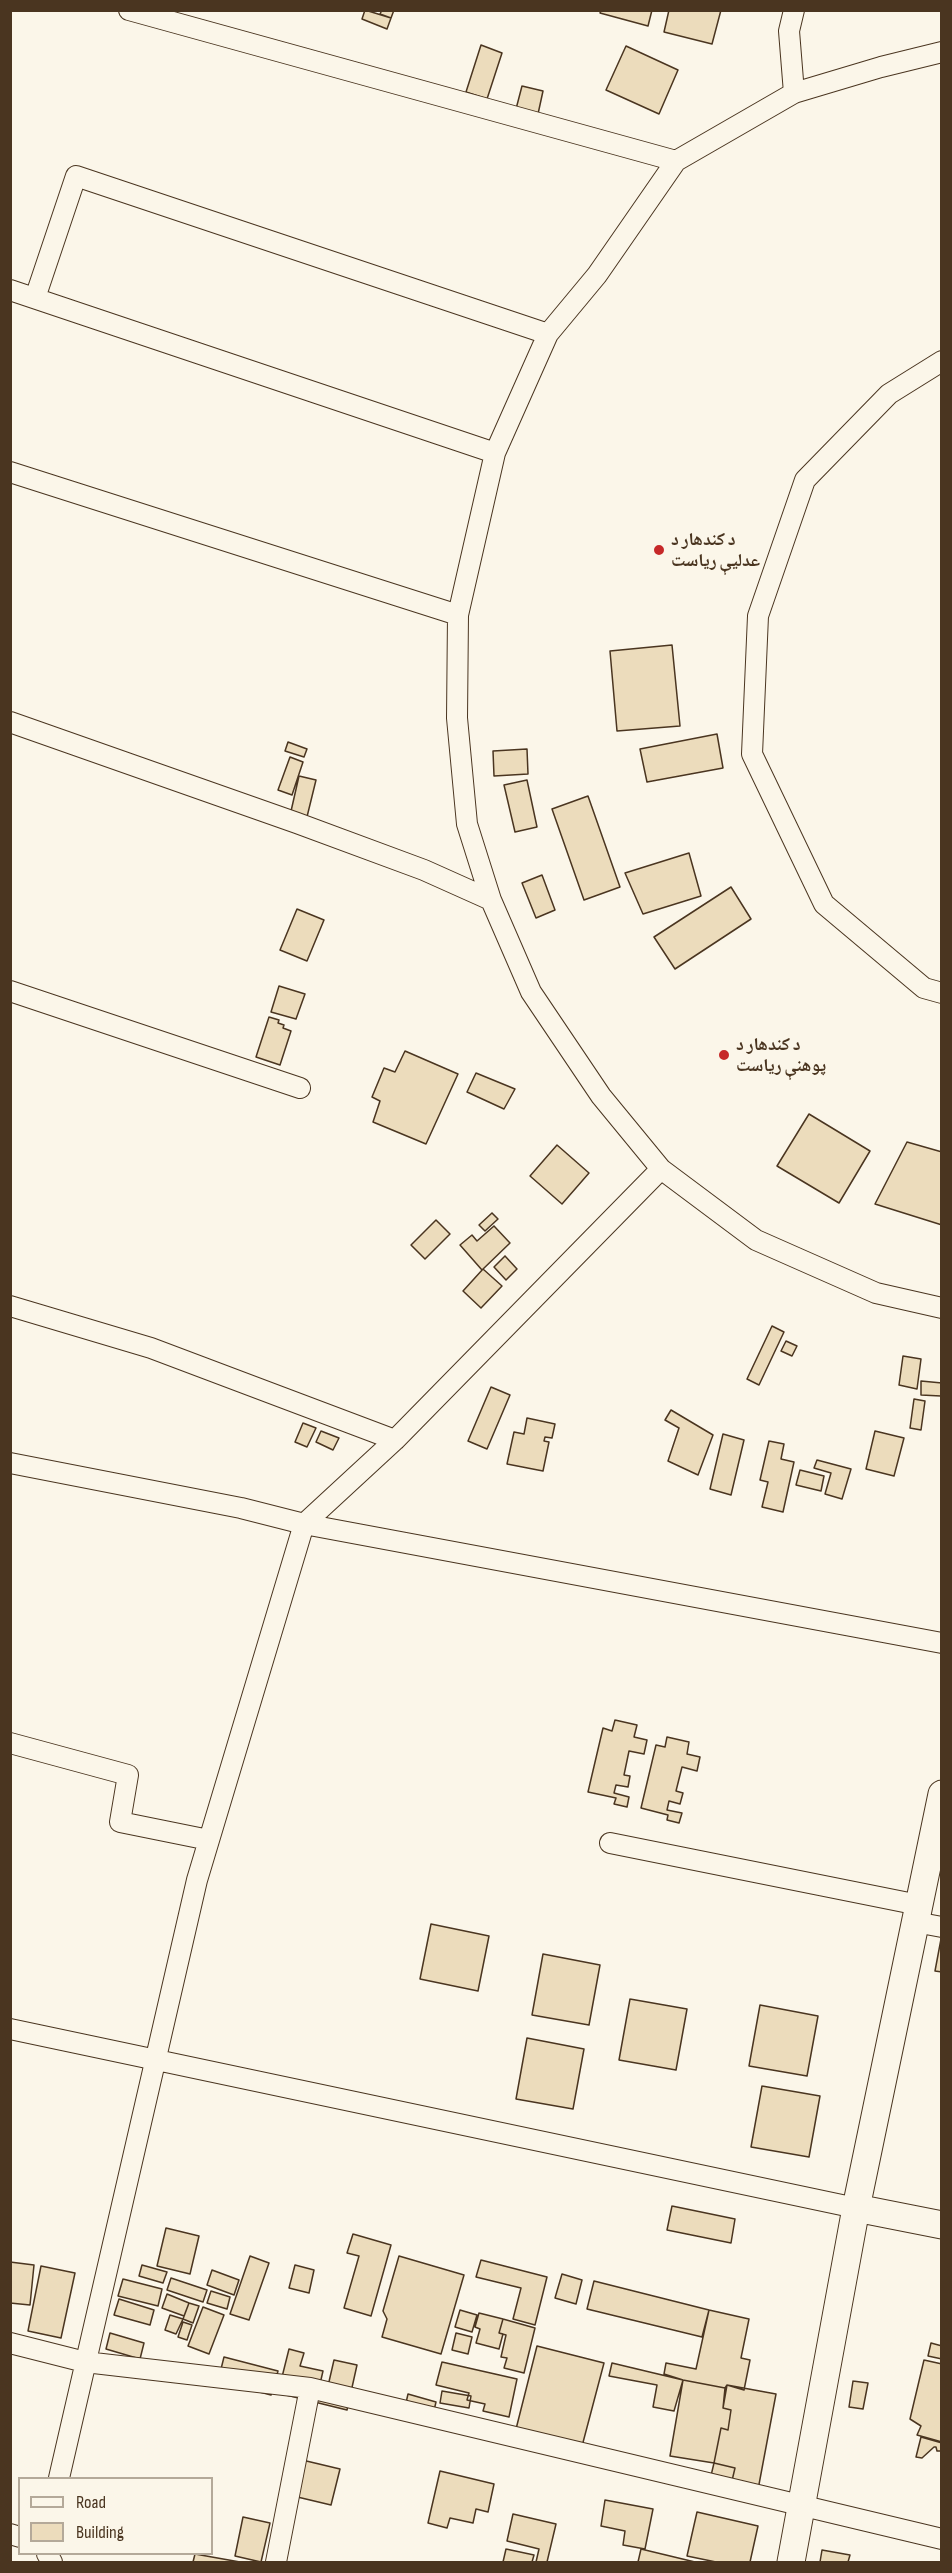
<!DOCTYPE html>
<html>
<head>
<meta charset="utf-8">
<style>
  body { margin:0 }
  #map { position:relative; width:952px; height:2573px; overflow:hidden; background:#fbf6e9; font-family:"Sofia Sans Condensed",sans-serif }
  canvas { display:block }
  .frame { position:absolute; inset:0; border:12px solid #4a3520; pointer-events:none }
  .legend { position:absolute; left:18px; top:2477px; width:195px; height:78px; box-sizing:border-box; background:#fbf6e9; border:2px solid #b4a999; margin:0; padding:8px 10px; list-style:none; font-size:18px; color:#4a3520 }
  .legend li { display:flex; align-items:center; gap:12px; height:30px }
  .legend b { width:30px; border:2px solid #b4a999 }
</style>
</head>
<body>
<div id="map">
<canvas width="952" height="2573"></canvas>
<div class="frame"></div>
<ul class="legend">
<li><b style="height:8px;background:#fbf6e9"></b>Road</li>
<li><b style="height:16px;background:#ecdcbc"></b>Building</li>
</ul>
</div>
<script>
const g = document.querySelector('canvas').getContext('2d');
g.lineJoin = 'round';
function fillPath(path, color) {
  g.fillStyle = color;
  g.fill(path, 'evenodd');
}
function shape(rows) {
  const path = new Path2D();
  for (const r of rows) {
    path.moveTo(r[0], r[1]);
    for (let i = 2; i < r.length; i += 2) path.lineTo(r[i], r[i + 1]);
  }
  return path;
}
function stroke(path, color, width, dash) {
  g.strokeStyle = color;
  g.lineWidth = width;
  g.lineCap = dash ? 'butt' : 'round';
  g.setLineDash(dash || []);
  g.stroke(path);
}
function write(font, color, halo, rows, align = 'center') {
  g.font = font + ' "Sofia Sans Condensed","Noto Naskh Arabic",sans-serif';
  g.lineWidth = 4.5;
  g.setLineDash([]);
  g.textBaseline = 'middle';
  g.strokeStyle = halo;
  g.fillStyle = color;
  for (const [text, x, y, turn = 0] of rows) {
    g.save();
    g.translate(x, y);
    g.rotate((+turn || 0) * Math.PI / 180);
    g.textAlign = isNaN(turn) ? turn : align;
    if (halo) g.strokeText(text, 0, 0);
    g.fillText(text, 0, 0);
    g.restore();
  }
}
const building = shape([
  [365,10,391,18,387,29,362,19,365,10],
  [382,10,394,10,391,18,380,14,382,10],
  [601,10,652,10,648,26,600,13,601,10],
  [669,10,721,10,712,44,664,32,669,10],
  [481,45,502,53,487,99,466,92,481,45],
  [626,46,678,70,659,114,606,90,626,46],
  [522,86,543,91,538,114,516,109,522,86],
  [672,645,680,726,617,731,610,651,672,645],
  [717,734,723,768,647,782,640,749,717,734],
  [288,742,307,749,304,757,285,751,288,742],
  [527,749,528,774,494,776,493,751,527,749],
  [290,757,303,762,292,795,278,790,290,757],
  [299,776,316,780,305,825,289,820,299,776],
  [527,780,537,827,515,832,504,785,527,780],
  [588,796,620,887,584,900,552,809,588,796],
  [689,853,701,896,643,914,625,873,689,853],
  [542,875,555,910,536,918,522,883,542,875],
  [731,887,751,919,675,969,654,937,731,887],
  [297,909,324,920,307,961,280,950,297,909],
  [279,986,305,994,296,1019,271,1012,279,986],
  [269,1017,279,1020,278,1023,284,1025,283,1028,291,1031,280,1065,256,1057,269,1017],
  [405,1051,458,1074,426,1144,373,1122,380,1101,372,1097,384,1068,395,1072,405,1051],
  [476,1073,515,1089,504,1109,467,1092,476,1073],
  [809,1114,870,1151,839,1203,777,1166,809,1114],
  [907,1142,942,1152,942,1225,875,1204,907,1142],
  [557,1145,589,1173,562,1204,530,1176,557,1145],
  [492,1213,498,1219,485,1231,479,1225,492,1213],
  [436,1220,450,1234,425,1259,411,1245,436,1220],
  [494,1226,510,1243,482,1270,460,1245,472,1235,477,1241,494,1226],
  [505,1256,517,1269,506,1280,494,1267,505,1256],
  [483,1269,502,1286,481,1308,463,1291,483,1269],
  [772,1326,784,1332,759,1385,747,1379,772,1326],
  [786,1341,797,1346,792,1356,781,1351,786,1341],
  [903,1356,921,1359,917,1389,899,1385,903,1356],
  [921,1381,942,1383,941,1396,921,1395,921,1381],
  [491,1387,510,1395,487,1449,468,1441,491,1387],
  [914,1399,925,1401,921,1430,910,1428,914,1399],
  [671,1410,713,1435,698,1475,668,1461,679,1428,665,1420,671,1410],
  [527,1418,555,1424,552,1438,545,1437,544,1441,549,1442,543,1471,507,1464,514,1432,524,1434,527,1418],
  [303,1423,316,1428,307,1447,295,1442,303,1423],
  [321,1431,339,1438,333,1450,316,1442,321,1431],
  [875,1431,904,1438,894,1476,866,1469,875,1431],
  [723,1434,744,1440,731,1495,710,1489,723,1434],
  [769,1441,784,1444,781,1459,794,1462,783,1512,762,1507,768,1482,760,1480,769,1441],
  [817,1460,851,1469,842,1499,825,1494,831,1473,814,1468,817,1460],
  [800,1470,824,1476,821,1491,796,1485,800,1470],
  [615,1720,637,1725,634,1737,647,1740,644,1754,629,1751,624,1775,630,1776,628,1787,616,1785,614,1793,629,1797,627,1807,614,1804,616,1798,588,1792,603,1728,612,1731,615,1720],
  [667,1737,689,1742,687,1754,700,1757,697,1771,682,1767,676,1791,683,1793,680,1804,669,1801,667,1810,682,1813,679,1823,667,1820,668,1815,641,1808,656,1745,665,1747,667,1737],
  [431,1924,489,1936,478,1991,420,1979,431,1924],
  [941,1939,942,1939,942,1972,935,1971,941,1939],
  [543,1954,600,1965,589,2025,532,2015,543,1954],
  [630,1999,687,2009,676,2070,619,2060,630,1999],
  [760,2005,818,2016,807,2076,749,2066,760,2005],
  [527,2038,584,2049,573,2109,516,2099,527,2038],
  [762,2086,820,2096,809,2157,751,2147,762,2086],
  [672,2206,735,2219,731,2243,667,2230,672,2206],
  [166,2228,199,2236,190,2274,157,2266,166,2228],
  [353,2234,391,2245,371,2316,344,2308,359,2256,347,2253,353,2234],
  [250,2256,269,2263,249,2320,230,2314,250,2256],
  [399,2256,464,2275,441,2354,382,2337,387,2319,383,2311,399,2256],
  [481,2260,547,2277,535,2325,513,2319,521,2288,476,2277,481,2260],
  [10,2262,34,2265,30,2305,10,2303,10,2262],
  [142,2265,167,2272,163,2283,139,2276,142,2265],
  [295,2265,314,2270,309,2293,289,2288,295,2265],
  [41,2266,75,2273,61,2338,28,2331,41,2266],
  [212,2270,239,2280,234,2295,207,2285,212,2270],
  [562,2274,582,2280,576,2304,555,2298,562,2274],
  [171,2278,207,2290,203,2302,167,2290,171,2278],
  [123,2279,162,2289,158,2306,118,2296,123,2279],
  [594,2281,709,2310,702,2337,587,2309,594,2281],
  [211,2291,230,2297,227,2309,207,2303,211,2291],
  [167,2294,189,2303,184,2316,162,2308,167,2294],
  [119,2299,154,2310,150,2325,114,2315,119,2299],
  [189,2303,199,2306,193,2323,183,2319,189,2303],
  [203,2307,224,2315,209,2354,188,2346,203,2307],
  [460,2310,477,2315,472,2332,455,2327,460,2310],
  [709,2310,749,2319,741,2358,750,2360,744,2390,727,2385,725,2388,683,2380,664,2374,666,2363,696,2369,709,2310],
  [479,2313,503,2319,499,2333,503,2334,499,2349,476,2343,480,2329,475,2327,479,2313],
  [170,2315,183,2319,176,2334,165,2330,170,2315],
  [503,2319,535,2328,524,2373,504,2368,507,2358,501,2357,506,2335,499,2333,503,2319],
  [183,2322,192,2325,187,2340,178,2337,183,2322],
  [110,2333,144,2343,140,2359,106,2349,110,2333],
  [456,2333,472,2337,468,2354,452,2350,456,2333],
  [931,2343,942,2346,942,2359,928,2356,931,2343],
  [537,2346,604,2363,581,2450,515,2433,537,2346],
  [289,2349,304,2353,300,2366,323,2371,320,2384,328,2386,334,2360,357,2365,347,2410,278,2393,289,2349],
  [224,2357,278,2371,271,2395,218,2381,224,2357],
  [924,2360,942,2364,942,2442,917,2435,921,2426,910,2419,924,2360],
  [442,2362,517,2379,509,2417,483,2411,485,2404,467,2400,469,2393,436,2385,442,2362],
  [612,2363,683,2380,674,2411,653,2407,657,2385,609,2376,612,2363],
  [683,2380,725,2388,723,2408,731,2410,728,2430,721,2428,714,2463,670,2456,683,2380],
  [853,2381,868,2383,863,2409,849,2407,853,2381],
  [727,2385,776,2394,757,2495,730,2489,735,2468,714,2463,721,2428,728,2430,731,2410,723,2408,727,2385],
  [442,2391,471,2396,469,2408,440,2403,442,2391],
  [408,2394,436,2402,431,2423,403,2416,408,2394],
  [921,2437,942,2443,942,2451,937,2451,936,2447,934,2447,922,2458,916,2457,921,2437],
  [298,2459,340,2469,331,2505,289,2495,298,2459],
  [714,2463,735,2468,730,2489,709,2484,714,2463],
  [440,2471,494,2484,488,2512,476,2509,473,2523,450,2518,447,2528,428,2523,440,2471],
  [605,2500,653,2509,645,2549,623,2545,625,2531,601,2526,605,2500],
  [697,2512,758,2526,750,2562,716,2562,687,2556,697,2512],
  [513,2514,556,2524,547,2562,536,2562,539,2549,507,2541,513,2514],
  [243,2517,270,2523,261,2562,235,2556,243,2517],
  [506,2549,534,2555,532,2562,503,2562,506,2549],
  [641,2549,695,2562,638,2562,641,2549],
  [822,2550,850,2555,848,2562,820,2562,822,2550],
  [195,2554,240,2562,193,2562,195,2554]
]);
fillPath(building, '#ecdcbc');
stroke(building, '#4a3520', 1.5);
const street = shape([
  [129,10,676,161],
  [794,10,789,31,794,93],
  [942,52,881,67,794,93,676,161,597,275,548,334,495,453,458,615,457,718,467,824,491,900,531,992,601,1096,661,1169,756,1240,876,1293,942,1308],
  [10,290,495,453],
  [35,298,76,176,548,334],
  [942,361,889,394,805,480,758,616,752,754,824,904,924,988,942,993],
  [10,472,458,615],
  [10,722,297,823,424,870,491,900],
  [10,991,300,1088],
  [10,1306,151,1348,395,1440],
  [10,1463,241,1508,304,1524,942,1643],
  [10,1743,128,1775,120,1822,209,1840],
  [610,1843,919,1905],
  [915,1922,942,1927],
  [10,2029,856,2208],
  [10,2343,85,2362,310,2388,942,2539],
  [59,2478,197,1880,304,1524,395,1440,661,1169],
  [10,2534,20,2537],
  [47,2554,52,2562],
  [276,2562,310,2388]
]);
const secondary = shape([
  [856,2208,942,2225],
  [791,2562,856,2208,942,1794]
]);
stroke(street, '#4a3520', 22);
stroke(secondary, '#4a3520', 29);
stroke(street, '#fbf6e9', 20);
stroke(secondary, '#fbf6e9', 27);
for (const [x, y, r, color] of [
  [659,550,6,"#c62828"],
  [724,1055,6,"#c62828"]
]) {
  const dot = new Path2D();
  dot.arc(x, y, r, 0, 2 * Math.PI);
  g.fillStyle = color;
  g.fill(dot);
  stroke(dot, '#fbf6e9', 2);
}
write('bold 18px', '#4a3520', '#fbf6e9', [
  ["د کندهار د",671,540],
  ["عدلیې رياست",671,561],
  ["د کندهار د",736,1045],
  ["پوهنې رياست",736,1066]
], 'left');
</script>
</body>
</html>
